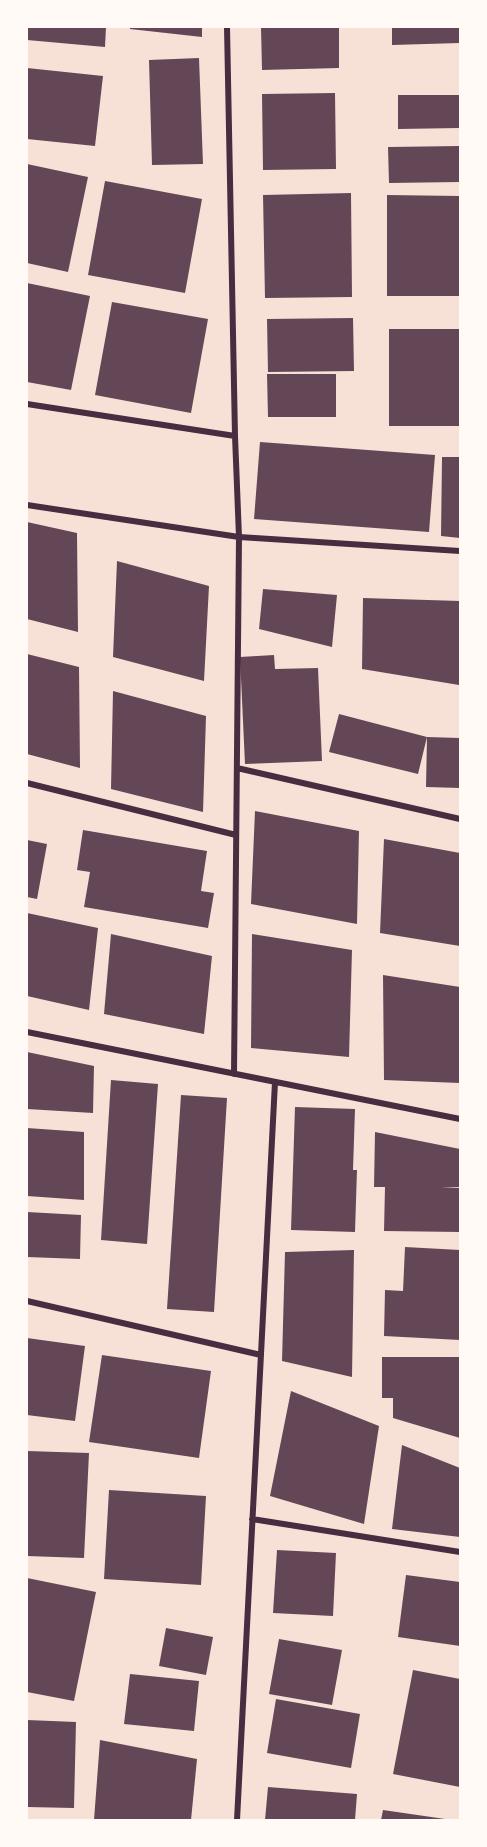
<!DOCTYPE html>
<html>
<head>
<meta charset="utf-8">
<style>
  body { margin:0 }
  #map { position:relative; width:487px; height:1847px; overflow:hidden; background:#f7e1d7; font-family:"IBM Plex Sans",sans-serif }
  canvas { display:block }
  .frame { position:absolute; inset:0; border:28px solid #fffaf5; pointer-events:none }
</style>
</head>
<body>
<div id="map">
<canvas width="487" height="1847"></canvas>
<div class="frame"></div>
</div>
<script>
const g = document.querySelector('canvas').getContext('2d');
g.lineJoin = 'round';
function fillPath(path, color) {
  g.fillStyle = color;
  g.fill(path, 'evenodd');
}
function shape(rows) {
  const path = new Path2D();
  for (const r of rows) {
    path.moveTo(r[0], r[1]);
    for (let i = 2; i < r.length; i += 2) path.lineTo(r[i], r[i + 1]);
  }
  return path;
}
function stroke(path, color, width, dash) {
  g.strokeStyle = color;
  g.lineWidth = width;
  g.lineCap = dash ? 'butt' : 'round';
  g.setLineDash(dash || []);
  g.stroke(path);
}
fillPath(shape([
  [27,27,106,27,105,47,27,40],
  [130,27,202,27,202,37,130,29],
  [261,27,339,27,339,68,262,70],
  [392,27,460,27,460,43,392,45],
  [199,58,203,164,152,165,149,60],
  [27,68,103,76,95,146,27,139],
  [335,93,336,169,263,170,262,94],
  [398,95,460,95,460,128,398,129],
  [460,146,460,182,389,183,388,147],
  [27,164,88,177,68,272,27,263],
  [105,181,202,199,185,293,88,275],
  [351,193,352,297,265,298,263,195],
  [387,195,460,196,460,296,387,296],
  [27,283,90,296,71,390,27,382],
  [112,302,208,319,191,413,95,395],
  [353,318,354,371,268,372,267,319],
  [389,329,460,329,460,426,389,426],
  [267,374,336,374,336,417,268,417],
  [260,442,435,455,429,532,254,519],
  [442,457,460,457,460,538,441,536],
  [27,522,77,533,78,632,27,619],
  [117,561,209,586,204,681,113,657],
  [263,589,337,595,332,647,259,629],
  [363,598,460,601,459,685,362,669],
  [27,654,79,667,80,768,27,754],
  [274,655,275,669,318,668,322,761,245,764,240,657],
  [113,691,206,716,203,812,111,789],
  [339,714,427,737,460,738,460,788,426,787,427,737,418,774,329,752],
  [255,811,359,831,357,924,251,904],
  [83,830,207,851,201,891,214,893,208,928,84,907,90,872,77,870],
  [384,839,460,853,460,946,380,933],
  [27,840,47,844,37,899,27,897],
  [27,913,98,928,89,1010,27,996],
  [111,934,212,956,204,1034,104,1014],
  [252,934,352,950,349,1057,251,1048],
  [383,975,460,987,460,1083,384,1080],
  [27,1052,94,1066,93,1113,27,1109],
  [111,1080,158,1084,147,1244,101,1240],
  [181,1095,227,1098,214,1312,167,1309],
  [295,1107,355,1109,353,1170,357,1170,355,1232,291,1230],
  [27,1128,84,1132,84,1200,27,1196],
  [375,1132,460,1149,460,1187,441,1188,460,1188,460,1232,384,1231,385,1187,374,1187],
  [27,1212,81,1215,80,1259,27,1257],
  [405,1247,460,1250,460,1340,384,1336,385,1290,403,1291],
  [354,1250,352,1377,282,1361,285,1252],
  [27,1338,85,1346,75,1421,27,1415],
  [102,1355,211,1371,199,1458,89,1442],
  [382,1357,460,1357,460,1438,393,1418,393,1398,382,1398],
  [291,1391,379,1426,364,1524,270,1496],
  [402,1445,460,1468,460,1537,392,1529],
  [27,1451,89,1453,84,1558,27,1556],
  [109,1490,206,1496,201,1585,104,1579],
  [277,1550,336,1553,333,1616,273,1613],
  [406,1575,460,1582,460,1646,398,1637],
  [27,1578,96,1592,74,1701,27,1692],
  [166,1628,213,1637,206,1675,159,1666],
  [279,1639,342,1650,332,1705,269,1694],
  [413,1670,460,1679,460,1787,393,1774],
  [130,1674,199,1681,194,1731,124,1724],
  [276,1699,360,1714,351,1768,267,1753],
  [27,1720,76,1722,74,1808,27,1807],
  [100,1740,197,1759,191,1820,94,1820],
  [268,1787,357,1794,355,1820,265,1820],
  [383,1810,445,1819,445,1820,381,1820]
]), '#644757');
stroke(shape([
  [227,27,235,436,239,537,234,1074],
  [27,404,235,436],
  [27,505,239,537,460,551],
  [237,768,460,819],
  [27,783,236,835],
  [27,1032,460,1119],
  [27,1301,261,1355],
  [252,1519,460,1552],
  [237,1820,275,1082]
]), '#4a2c40', 6);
</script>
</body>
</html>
